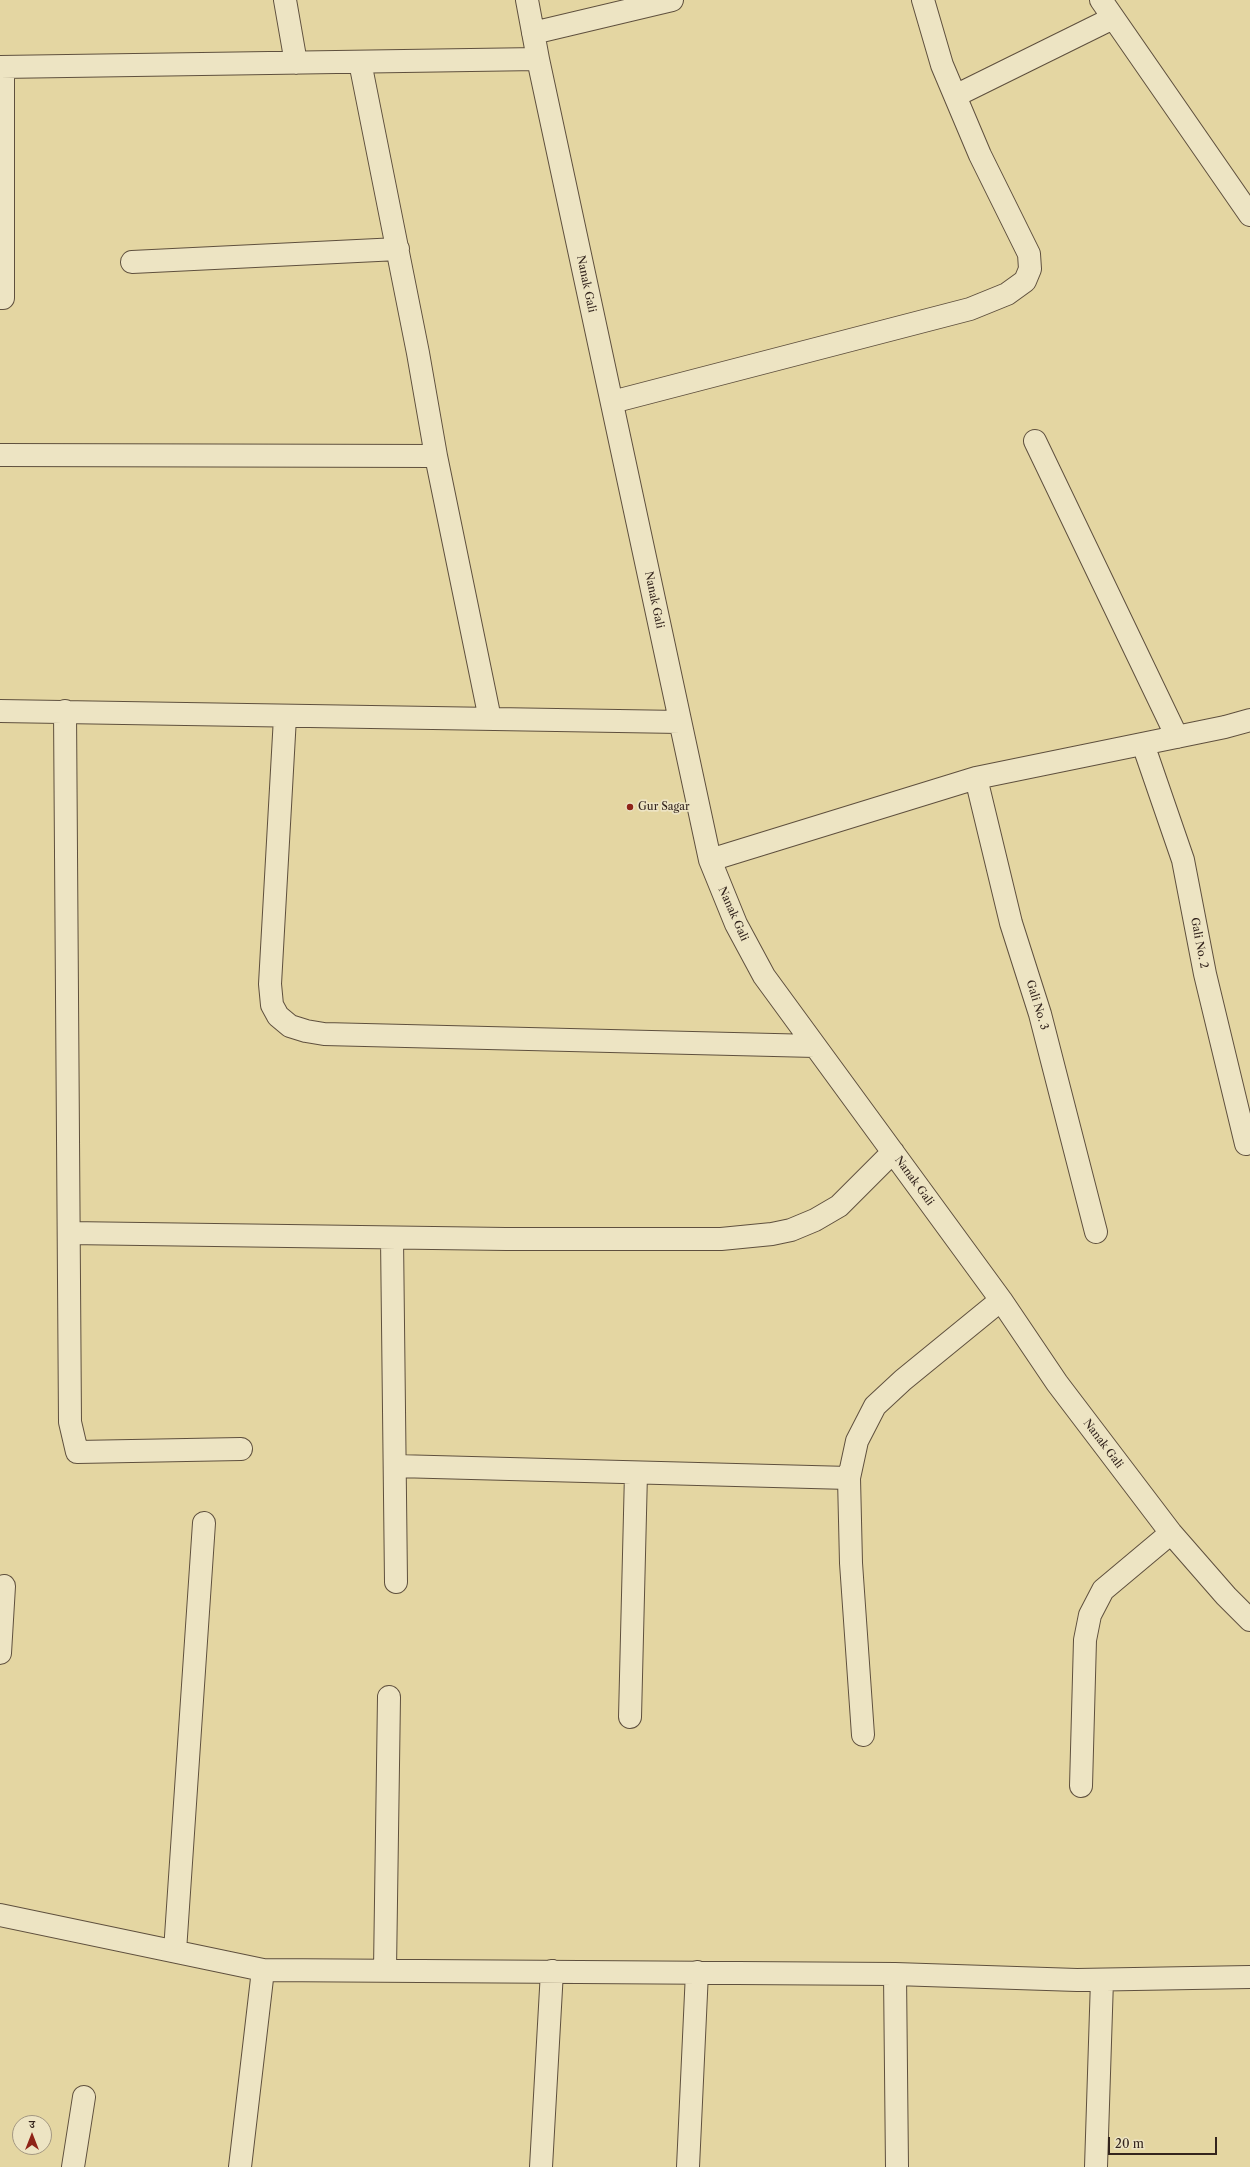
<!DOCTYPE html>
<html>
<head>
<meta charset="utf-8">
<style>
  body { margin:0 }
  #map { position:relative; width:1250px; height:2167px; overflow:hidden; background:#e4d6a2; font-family:"Libre Caslon Text","Noto Serif Devanagari",serif }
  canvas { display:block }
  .north { position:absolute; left:12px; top:2115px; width:40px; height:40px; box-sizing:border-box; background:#ede4c3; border:1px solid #a39781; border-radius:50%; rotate:0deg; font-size:11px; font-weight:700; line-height:16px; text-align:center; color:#33241d }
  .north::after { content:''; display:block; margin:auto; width:14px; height:18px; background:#8f2418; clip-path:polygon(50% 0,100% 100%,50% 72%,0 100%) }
  .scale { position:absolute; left:1108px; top:2137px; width:109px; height:18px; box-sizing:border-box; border:2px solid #33241d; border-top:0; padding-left:5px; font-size:12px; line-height:14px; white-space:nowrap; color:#33241d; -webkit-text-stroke:3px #ede4c3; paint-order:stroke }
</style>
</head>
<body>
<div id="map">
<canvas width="1250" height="2167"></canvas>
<div class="north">उ</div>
<div class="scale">20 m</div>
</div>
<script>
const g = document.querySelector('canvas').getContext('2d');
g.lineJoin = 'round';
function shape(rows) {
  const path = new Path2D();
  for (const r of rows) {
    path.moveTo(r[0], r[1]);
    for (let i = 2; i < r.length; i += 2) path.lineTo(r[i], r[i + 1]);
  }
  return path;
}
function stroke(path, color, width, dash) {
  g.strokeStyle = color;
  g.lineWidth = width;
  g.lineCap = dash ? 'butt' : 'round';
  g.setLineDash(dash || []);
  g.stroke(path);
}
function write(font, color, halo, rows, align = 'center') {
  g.font = font + ' "Libre Caslon Text",serif';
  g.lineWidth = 3.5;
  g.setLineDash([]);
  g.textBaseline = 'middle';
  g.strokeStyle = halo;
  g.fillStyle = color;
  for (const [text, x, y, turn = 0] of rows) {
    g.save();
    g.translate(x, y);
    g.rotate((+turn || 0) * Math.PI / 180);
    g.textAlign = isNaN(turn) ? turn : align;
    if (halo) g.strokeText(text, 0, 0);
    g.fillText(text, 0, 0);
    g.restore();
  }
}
const street = shape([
  [285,0,296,63],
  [1101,0,1250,215],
  [533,33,672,0],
  [538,59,710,860,736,924,764,976,1001,1300,1057,1383,1171,1533,1226,1596,1250,1620],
  [360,62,418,353,436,456],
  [0,67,538,59,527,0],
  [955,96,1113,18],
  [132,262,398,249],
  [0,298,3,298,3,67],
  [612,402,970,309,1007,294,1025,281,1030,269,1029,254,980,155,942,65,923,0],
  [1035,441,1177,737],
  [0,455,436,456,490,719],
  [0,711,680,722],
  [65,711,70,1422,77,1452,241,1449],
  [285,717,270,984,272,1005,278,1016,290,1026,306,1031,324,1034,815,1046],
  [1143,744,1183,860,1205,974,1246,1144],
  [976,778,1011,923,1040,1014,1096,1232],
  [710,860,976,778,1225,727,1250,720],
  [69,1233,506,1239,721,1239,772,1234,791,1230,815,1220,839,1206,893,1152],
  [392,1238,396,1582],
  [396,1466,849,1478],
  [0,1653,4,1586],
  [630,1717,636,1473],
  [863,1735,851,1563,849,1478,857,1441,875,1406,903,1380,1001,1300],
  [1081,1786,1085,1640,1090,1615,1103,1590,1171,1533],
  [0,1915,263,1970,895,1974,1077,1980,1250,1977],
  [175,1951,204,1523],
  [385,1969,389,1697],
  [895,1974,897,2167],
  [73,2167,84,2097],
  [240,2167,263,1970],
  [541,2167,552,1971],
  [688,2167,697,1972],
  [1096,2167,1102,1980]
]);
stroke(street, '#5f503e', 24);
stroke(street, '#ede4c3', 22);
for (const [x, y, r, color] of [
  [630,807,4,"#8f2418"]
]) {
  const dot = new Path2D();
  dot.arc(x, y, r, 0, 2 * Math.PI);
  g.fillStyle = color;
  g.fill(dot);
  stroke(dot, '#ede4c3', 1.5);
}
write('11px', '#33241d', '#ede4c3', [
  ["Nanak Gali",586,284,78],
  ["Nanak Gali",654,600,78],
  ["Nanak Gali",733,914,66],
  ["Gali No. 2",1199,943,79],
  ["Gali No. 3",1037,1005,73],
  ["Nanak Gali",914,1181,54],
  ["Nanak Gali",1103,1444,53]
]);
write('11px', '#33241d', '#ede4c3', [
  ["Gur Sagar",638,807]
], 'left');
</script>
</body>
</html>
